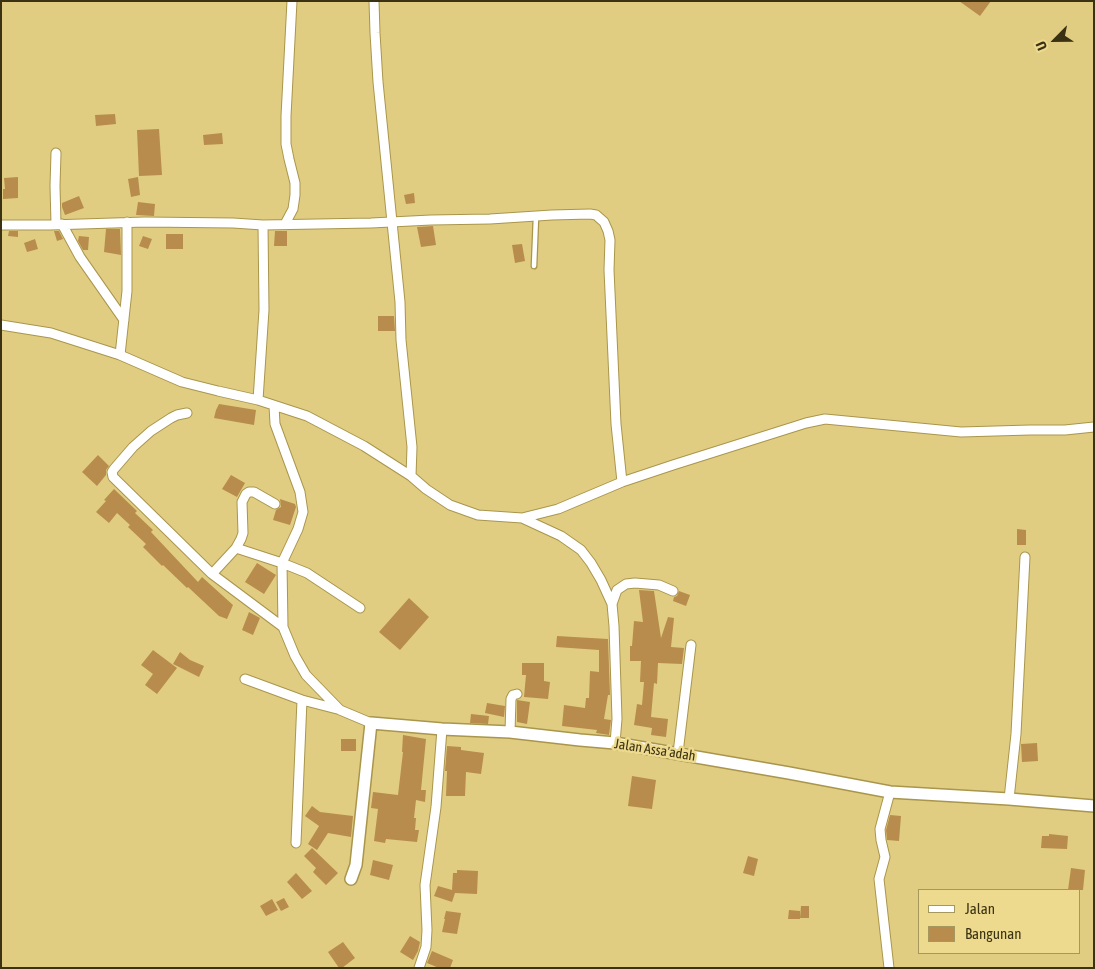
<!DOCTYPE html>
<html>
<head>
<meta charset="utf-8">
<style>
  body { margin:0 }
  #map { position:relative; width:1095px; height:969px; overflow:hidden; background:#e1cd82; font-family:"Asap Condensed",sans-serif }
  canvas { display:block }
  .frame { position:absolute; inset:0; border:2px solid #3a3212; pointer-events:none }
  .legend { position:absolute; left:918px; top:889px; width:162px; height:65px; box-sizing:border-box; background:#eeda8f; border:1px solid #a6975d; margin:0; padding:6px 9px; list-style:none; font-size:15px; color:#3a3212 }
  .legend li { display:flex; align-items:center; gap:10px; height:25px }
  .legend b { width:25px; border:1px solid #a6975d }
  .north { position:absolute; left:1030px; top:15px; width:50px; height:50px; -webkit-text-stroke:4px #eeda8f; paint-order:stroke; rotate:247deg; font-size:14px; font-weight:700; line-height:20px; text-align:center; color:#3a3212 }
  .north::after { content:''; display:block; margin:auto; width:18px; height:22px; background:#3a3212; clip-path:polygon(50% 0,100% 100%,50% 72%,0 100%) }
</style>
</head>
<body>
<div id="map">
<canvas width="1095" height="969"></canvas>
<div class="frame"></div>
<ul class="legend">
<li><b style="height:6px;background:#fff"></b>Jalan</li>
<li><b style="height:14px;background:#b88c4c"></b>Bangunan</li>
</ul>
<div class="north">U</div>
</div>
<script>
const g = document.querySelector('canvas').getContext('2d');
g.lineJoin = 'round';
function fillPath(path, color) {
  g.fillStyle = color;
  g.fill(path, 'evenodd');
}
function shape(rows) {
  const path = new Path2D();
  for (const r of rows) {
    path.moveTo(r[0], r[1]);
    for (let i = 2; i < r.length; i += 2) path.lineTo(r[i], r[i + 1]);
  }
  return path;
}
function stroke(path, color, width, dash) {
  g.strokeStyle = color;
  g.lineWidth = width;
  g.lineCap = dash ? 'butt' : 'round';
  g.setLineDash(dash || []);
  g.stroke(path);
}
function write(font, color, halo, rows, align = 'center') {
  g.font = font + ' "Asap Condensed",sans-serif';
  g.lineWidth = 5;
  g.setLineDash([]);
  g.textBaseline = 'middle';
  g.strokeStyle = halo;
  g.fillStyle = color;
  for (const [text, x, y, turn = 0] of rows) {
    g.save();
    g.translate(x, y);
    g.rotate((+turn || 0) * Math.PI / 180);
    g.textAlign = isNaN(turn) ? turn : align;
    if (halo) g.strokeText(text, 0, 0);
    g.fillText(text, 0, 0);
    g.restore();
  }
}
fillPath(shape([
  [959,1,991,1,980,16],
  [115,114,116,124,96,126,95,115],
  [159,129,162,175,139,176,137,130],
  [222,133,223,144,204,145,203,135],
  [18,177,18,198,3,199,3,189,5,189,4,178],
  [138,177,140,195,131,197,128,179],
  [414,193,415,203,406,204,404,195],
  [79,196,84,208,65,215,62,207,62,203],
  [138,202,155,204,154,216,136,215],
  [433,226,436,245,421,247,417,227],
  [106,229,120,229,121,255,104,252],
  [9,231,18,231,18,237,8,236],
  [54,231,59,231,63,239,57,241],
  [275,231,287,231,287,246,274,246],
  [166,234,183,234,183,249,166,249],
  [79,236,89,237,88,250,83,250,78,241],
  [143,236,152,239,148,249,139,246],
  [35,239,38,249,27,252,24,243],
  [522,244,525,261,515,263,512,245],
  [378,316,394,316,395,331,378,331],
  [219,404,256,410,254,425,214,418,216,410],
  [98,455,109,466,106,470,106,475,97,486,82,472],
  [231,475,245,483,237,497,222,489],
  [114,489,137,511,135,513,153,530,151,532,198,582,202,577,233,605,227,619,219,616,188,587,187,588,163,565,162,566,143,547,146,544,128,527,130,525,117,513,109,523,96,512,106,501,104,500],
  [280,499,295,504,296,507,290,525,273,520,276,510,281,507],
  [1017,529,1026,530,1026,545,1017,545],
  [257,563,276,575,264,594,245,582],
  [639,590,654,591,661,638,668,617,674,618,671,647,684,648,682,664,658,663,657,684,654,683,651,717,668,719,666,737,651,735,652,728,634,725,637,704,642,705,644,682,640,682,641,661,630,661,630,646,632,646,634,621,643,622],
  [679,591,690,595,686,606,673,601,674,597,677,596],
  [409,598,429,617,400,650,379,632],
  [249,612,260,618,253,635,242,630],
  [557,636,608,639,610,695,608,695,604,719,611,720,609,735,596,733,597,730,562,726,564,705,585,708,586,698,589,698,590,671,599,672,599,650,556,647],
  [153,650,177,668,157,694,145,685,153,674,141,665],
  [180,652,190,660,204,666,199,677,173,664],
  [522,663,544,663,544,681,550,682,548,699,524,697,526,675,522,675],
  [517,700,530,702,527,724,517,722],
  [487,703,505,706,504,717,485,713],
  [471,714,489,716,488,724,470,723],
  [403,735,426,739,421,790,426,790,425,802,416,800,414,818,416,818,415,830,419,830,417,842,386,839,385,843,374,841,378,809,371,808,373,792,398,795,403,752,402,752],
  [341,739,356,739,356,751,341,751],
  [1037,743,1038,761,1022,762,1021,744],
  [447,746,461,747,461,750,484,753,481,774,466,772,465,796,446,796,447,771,445,771],
  [632,776,656,780,652,809,628,806],
  [312,806,320,812,353,816,351,837,328,833,317,850,308,844,319,826,305,816],
  [890,815,901,816,899,841,887,840,886,830],
  [1049,834,1068,836,1067,849,1041,848,1042,836,1049,836],
  [312,848,338,873,326,885,313,872,316,868,304,856],
  [748,856,758,859,754,876,743,873],
  [373,860,393,865,389,880,370,875],
  [1071,868,1085,870,1083,890,1068,890],
  [457,870,478,871,477,894,455,893,452,902,434,896,438,886,452,890,453,873,457,873],
  [296,873,312,891,302,899,287,882],
  [284,898,289,907,281,911,276,902],
  [272,899,278,910,266,916,260,906],
  [801,906,809,906,809,918,800,918],
  [789,910,800,911,800,919,788,919],
  [446,911,461,913,457,934,442,932,445,919,444,919],
  [410,936,420,942,418,951,413,960,400,952],
  [343,942,355,958,342,968,339,968,328,952],
  [432,951,453,960,450,968,439,968,427,963]
]), '#b88c4c');
const service = shape([
  [534,266,536,217]
]);
const minor = shape([
  [374,1,375,33,378,82,400,302,401,340,412,447,411,476],
  [56,153,55,186,56,224],
  [127,222,127,291,120,355,182,382,218,391,258,400],
  [62,224,80,257,124,320],
  [285,224,293,209,295,195,295,183,289,159,286,144,286,116,292,1],
  [1,225,50,225,145,222,233,223,263,225,371,223,431,220,490,219,552,215,590,214,596,215,604,222,608,231,610,240,609,270,616,424,622,482],
  [263,225,264,310,258,400,307,416,364,446,411,476,426,489,450,505,478,515,522,518,561,536,581,550,591,563,601,580,612,604],
  [1,325,51,333,120,355],
  [274,406,275,424,300,492,303,512,298,529,282,563,307,573,360,608],
  [187,413,177,415,171,418,151,431,133,447,114,469,112,472,113,477,212,574,283,627],
  [522,518,558,509,622,482,673,465,806,423,825,419,961,432,1030,430,1065,430,1094,427],
  [236,548,282,563,283,627,295,656,306,675,340,710,371,723],
  [212,574,236,548,241,539,243,533,242,502,246,494,249,492,254,492,275,504],
  [245,679,302,700,337,709],
  [510,732,511,699,513,695,517,694],
  [615,743,617,719,614,626,612,604,617,590,626,584,635,583,659,585,673,591],
  [678,753,691,645],
  [1009,799,1016,734,1025,557],
  [296,843,302,700],
  [419,968,426,947,427,930,425,885,436,807,442,729],
  [889,968,879,879,885,857,881,840,880,829,890,792]
]);
const tertiary = shape([
  [351,879,356,865,371,723,442,729,510,732,580,740,615,743,789,773,890,792,1009,799,1094,806]
]);
stroke(service, '#a9964c', 7);
stroke(minor, '#a9964c', 11);
stroke(tertiary, '#a9964c', 14);
stroke(service, '#fff', 4.5);
stroke(minor, '#fff', 9);
stroke(tertiary, '#fff', 11);
write('14px', '#3a3212', '#eeda8f', [
  ["Jalan Assa'adah",655,750,9]
]);
</script>
</body>
</html>
